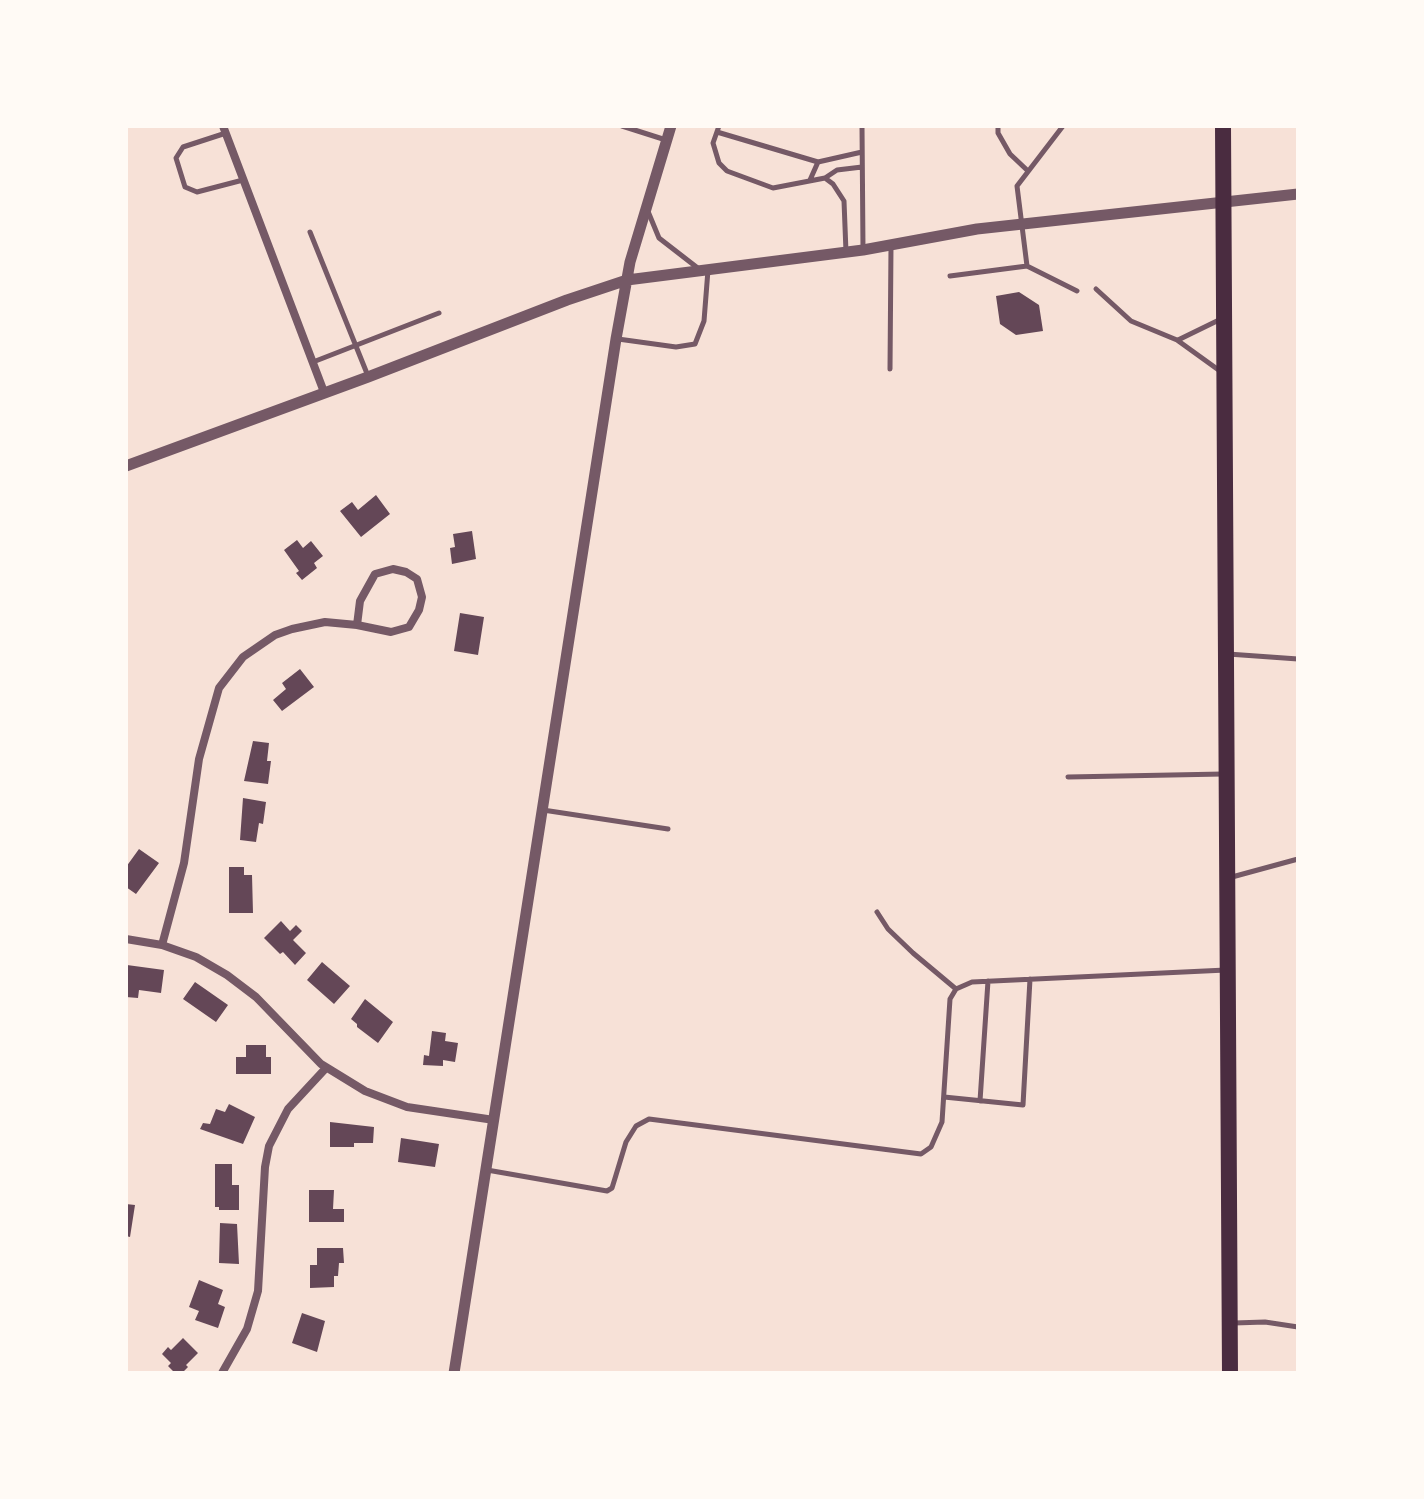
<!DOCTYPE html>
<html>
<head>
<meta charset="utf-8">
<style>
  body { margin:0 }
  #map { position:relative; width:1424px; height:1499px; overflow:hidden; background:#f7e1d7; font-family:"Asap Condensed",sans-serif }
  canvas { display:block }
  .frame { position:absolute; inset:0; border:128px solid #fffaf5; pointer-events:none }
</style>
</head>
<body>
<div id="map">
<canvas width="1424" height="1499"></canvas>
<div class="frame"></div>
</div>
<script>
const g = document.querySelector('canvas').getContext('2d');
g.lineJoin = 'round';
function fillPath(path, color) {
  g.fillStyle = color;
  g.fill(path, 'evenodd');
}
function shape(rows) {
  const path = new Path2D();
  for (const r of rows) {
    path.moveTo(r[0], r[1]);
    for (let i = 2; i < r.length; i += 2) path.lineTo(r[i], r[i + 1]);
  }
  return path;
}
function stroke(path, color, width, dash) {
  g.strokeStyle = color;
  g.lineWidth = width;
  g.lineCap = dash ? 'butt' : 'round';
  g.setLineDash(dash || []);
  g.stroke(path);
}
fillPath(shape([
  [1019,292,1039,305,1043,331,1016,335,1000,324,996,296],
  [376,495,390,514,361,537,340,511,352,502,358,510],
  [472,531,476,559,452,564,450,548,455,547,453,534],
  [297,540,303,548,311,541,323,556,314,563,317,568,302,580,296,573,299,571,284,550],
  [460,613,484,617,478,655,454,651],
  [300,669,314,687,282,711,273,700,286,689,282,683],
  [253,741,269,743,267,761,271,761,268,784,244,781],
  [243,798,266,802,263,824,259,823,256,842,240,840],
  [139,849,159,863,136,894,126,887,126,867],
  [229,867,244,867,244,875,252,875,253,913,229,913],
  [281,921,290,931,296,925,302,931,293,940,306,953,295,965,283,952,280,954,264,938],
  [322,962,350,986,334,1004,307,980],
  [127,965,164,970,161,993,139,990,138,998,126,997],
  [195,982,228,1005,216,1022,183,999],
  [365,999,393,1022,378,1043,357,1027,357,1024,351,1019],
  [432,1031,446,1033,445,1041,458,1043,455,1062,443,1060,443,1066,423,1065,424,1055,429,1056],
  [246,1045,266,1045,266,1057,271,1057,271,1074,236,1074,236,1057,246,1057],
  [229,1104,255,1117,243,1144,200,1129,203,1123,210,1124,216,1109,225,1112],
  [330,1122,374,1127,373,1143,354,1143,354,1147,330,1147],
  [401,1138,439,1144,435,1167,398,1162],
  [215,1164,232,1164,232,1185,239,1185,239,1210,219,1210,219,1207,215,1207],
  [309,1190,334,1190,333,1209,344,1209,344,1222,309,1222],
  [126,1204,135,1205,130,1237,126,1236],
  [220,1223,237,1224,239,1264,219,1263],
  [317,1248,343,1248,344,1263,339,1263,338,1276,334,1276,334,1287,310,1288,310,1265,317,1265],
  [199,1280,223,1290,218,1304,225,1307,218,1328,195,1320,199,1311,189,1307],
  [302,1313,325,1321,317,1352,292,1343],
  [183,1338,198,1353,186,1365,188,1367,182,1373,175,1373,168,1366,171,1363,162,1354,168,1347,171,1350]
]), '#644757');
stroke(shape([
  [622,126,666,140],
  [719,126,713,143,719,163,727,171,773,188,825,178,837,170,862,167],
  [862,126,863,249],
  [998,126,998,133,1010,154,1028,171],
  [717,132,818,162,862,152],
  [226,133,183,147,176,158,185,187,197,192,243,180],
  [825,178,833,184,844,201,846,252],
  [810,180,818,162],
  [647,209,659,238,699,269],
  [310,232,368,376],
  [1027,266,1017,186,1063,126],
  [950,276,1027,266,1077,291],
  [1096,289,1131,321,1177,340,1220,371],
  [618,339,676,347,695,344,704,321,708,270],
  [1178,340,1219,320],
  [313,362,439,313],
  [890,369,891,246],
  [1228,654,1298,659],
  [1068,777,1223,774],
  [543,810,668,829],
  [1232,877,1298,859],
  [877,912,888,929,913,953,956,989],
  [944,1097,1023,1105,1030,979],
  [980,1101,988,981],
  [487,1170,607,1191,612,1188,616,1175,626,1142,636,1126,649,1119,921,1154,931,1147,942,1122,950,999,956,989,972,982,1226,970],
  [1234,1323,1265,1322,1298,1327]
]), '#755966', 5);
stroke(shape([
  [223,126,324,392],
  [126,939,162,945,196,957,227,975,256,997,321,1064,365,1091,407,1107,494,1120],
  [162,945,184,863,199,759,219,688,243,657,275,635,292,629,325,622,357,625,391,632,409,627,419,610,422,597,417,579,406,572,393,569,375,574,360,601,357,625],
  [222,1373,247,1329,258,1291,265,1167,269,1146,288,1109,326,1068]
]), '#755966', 8);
stroke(shape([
  [126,466,368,377,567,300,627,280,863,250,977,229,1298,194],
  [454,1373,616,339,630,262,671,126]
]), '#755966', 11);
stroke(shape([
  [1223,126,1230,1373]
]), '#4a2c40', 16);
</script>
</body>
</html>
